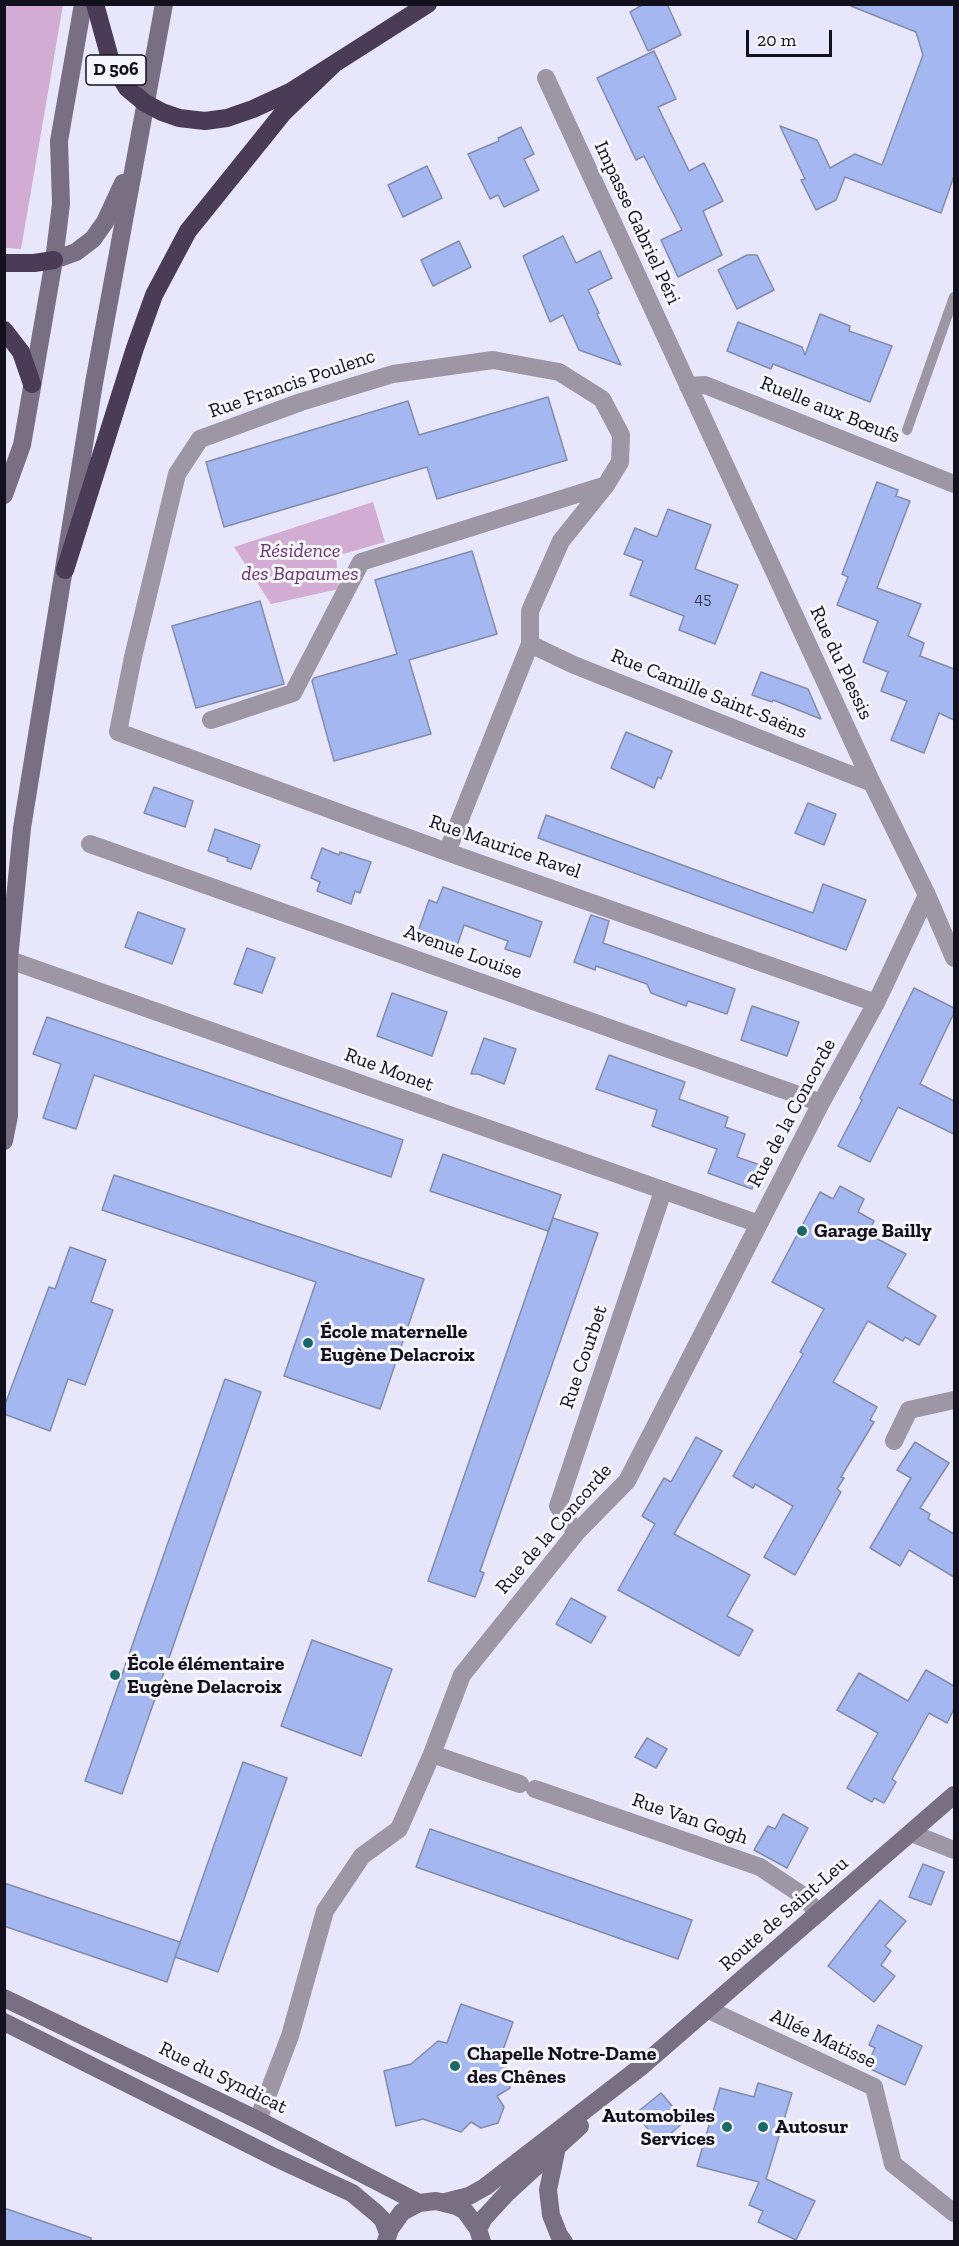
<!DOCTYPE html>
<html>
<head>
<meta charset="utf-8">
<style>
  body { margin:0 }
  #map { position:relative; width:959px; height:2246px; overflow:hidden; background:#e7e6fb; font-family:"Zilla Slab",serif }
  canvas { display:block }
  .frame { position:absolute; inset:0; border:6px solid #12101c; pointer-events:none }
  .scale { position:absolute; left:746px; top:30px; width:86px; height:27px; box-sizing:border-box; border:3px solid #12101c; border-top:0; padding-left:8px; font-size:18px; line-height:21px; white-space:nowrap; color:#12101c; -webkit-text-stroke:4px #f5f5fc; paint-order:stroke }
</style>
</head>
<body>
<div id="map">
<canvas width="959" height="2246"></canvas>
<div class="frame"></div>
<div class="scale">20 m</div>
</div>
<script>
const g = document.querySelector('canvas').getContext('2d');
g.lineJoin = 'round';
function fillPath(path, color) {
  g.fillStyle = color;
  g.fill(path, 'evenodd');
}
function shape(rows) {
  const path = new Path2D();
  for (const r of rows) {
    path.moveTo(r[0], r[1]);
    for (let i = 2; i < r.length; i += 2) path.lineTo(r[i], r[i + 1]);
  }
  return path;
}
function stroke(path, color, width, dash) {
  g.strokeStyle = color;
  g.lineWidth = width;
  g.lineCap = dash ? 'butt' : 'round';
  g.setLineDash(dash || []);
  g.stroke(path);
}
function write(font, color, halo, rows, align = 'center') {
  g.font = font + ' "Zilla Slab",serif';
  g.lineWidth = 6;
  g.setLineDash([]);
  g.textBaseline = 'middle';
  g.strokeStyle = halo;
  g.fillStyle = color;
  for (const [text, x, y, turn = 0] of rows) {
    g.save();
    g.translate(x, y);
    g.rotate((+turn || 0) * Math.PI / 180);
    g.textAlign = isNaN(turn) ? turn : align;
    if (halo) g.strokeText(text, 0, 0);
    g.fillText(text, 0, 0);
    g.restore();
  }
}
fillPath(shape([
  [4,5,63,5,21,249,5,248],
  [373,502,385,542,336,556,339,589,271,604,234,547]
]), '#d2acd3');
const building = shape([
  [644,4,667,4,681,35,648,51,630,12,644,4],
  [851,4,954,4,954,176,941,213,845,177,836,200,816,210,801,180,805,179,780,126,817,140,830,168,855,154,882,165,923,55,916,32,851,6,851,4],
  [654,51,676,99,658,107,689,171,704,163,723,201,703,211,722,255,678,277,661,240,682,230,644,156,636,160,597,78,654,51],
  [521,127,534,154,524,159,539,190,504,207,498,195,490,199,468,154,499,141,498,138,521,127],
  [427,166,442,198,403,217,388,185,427,166],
  [563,236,576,263,600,251,612,278,588,290,599,313,597,314,621,365,579,350,563,315,550,322,523,256,563,236],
  [459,241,471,267,433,286,421,260,459,241],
  [747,255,757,255,774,290,737,309,718,270,747,255],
  [820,314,850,326,849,331,892,346,870,402,773,364,771,369,727,351,738,322,802,347,805,355,820,314],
  [548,397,567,460,437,499,427,467,224,527,206,462,408,401,419,435,548,397],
  [877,482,898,490,896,496,910,501,877,588,921,604,908,636,924,643,920,656,954,669,954,720,939,713,924,753,891,740,907,701,881,691,888,672,863,662,878,621,837,605,848,577,842,574,877,482],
  [668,509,711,525,695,569,738,585,715,644,679,630,684,616,630,595,643,561,624,554,635,528,657,537,668,509],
  [472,551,497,634,409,660,431,734,334,761,312,681,314,678,397,654,375,580,472,551],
  [260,601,284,684,196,708,172,626,260,601],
  [761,672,808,689,821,719,773,700,772,702,752,695,761,672],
  [626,732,672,751,661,779,658,777,654,788,611,768,626,732],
  [154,787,193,801,185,827,144,813,154,787],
  [808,803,836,814,824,845,795,833,808,803],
  [546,815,813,913,823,884,866,900,846,950,538,838,546,815],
  [215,829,260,845,251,869,227,861,228,858,208,851,215,829],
  [322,848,339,855,340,852,371,862,360,893,355,891,351,904,317,891,320,882,311,878,322,848],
  [443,887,542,922,530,957,505,949,508,941,464,925,457,946,418,932,429,900,437,903,443,887],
  [138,912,185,929,172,964,125,947,138,912],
  [591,915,609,921,603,943,735,989,727,1014,688,1001,686,1006,651,993,647,984,596,966,595,970,574,962,591,915],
  [247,948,275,958,262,993,234,984,247,948],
  [914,988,954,1008,954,1013,920,1084,954,1101,954,1134,898,1107,870,1162,838,1146,862,1100,860,1098,914,988],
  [392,993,447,1012,432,1056,377,1036,392,993],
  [752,1006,799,1022,787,1056,741,1040,752,1006],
  [47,1017,403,1140,391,1177,94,1075,76,1129,43,1118,61,1064,33,1054,47,1017],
  [484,1038,516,1049,504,1084,478,1074,471,1074,484,1038],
  [609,1055,685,1082,679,1099,728,1117,725,1127,745,1134,737,1157,760,1165,752,1189,708,1173,717,1149,652,1126,657,1110,596,1089,609,1055],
  [443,1154,561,1195,548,1231,430,1191,443,1154],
  [114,1175,424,1279,380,1409,284,1376,316,1282,102,1210,114,1175],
  [840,1186,864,1199,858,1212,874,1221,868,1234,906,1254,887,1287,936,1316,919,1345,905,1337,903,1341,868,1321,833,1382,877,1407,870,1420,874,1422,841,1477,844,1478,837,1489,841,1492,795,1575,764,1557,793,1506,755,1484,753,1488,733,1476,803,1354,800,1352,824,1309,772,1282,820,1192,833,1199,840,1186],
  [553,1218,598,1233,480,1571,484,1573,475,1597,428,1581,553,1218],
  [70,1247,106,1260,91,1302,113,1310,85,1385,68,1379,50,1431,4,1414,4,1407,49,1287,55,1289,70,1247],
  [225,1379,261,1392,122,1794,85,1781,225,1379],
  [696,1437,722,1451,674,1534,750,1575,727,1616,753,1630,739,1656,618,1590,655,1524,642,1516,664,1478,671,1482,696,1437],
  [915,1442,949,1463,920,1508,930,1514,928,1519,954,1534,954,1577,909,1550,900,1566,870,1548,911,1478,897,1470,915,1442],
  [571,1598,606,1617,591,1643,556,1624,571,1598],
  [312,1640,392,1669,361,1756,281,1726,312,1640],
  [926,1670,954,1686,954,1709,947,1723,929,1713,892,1779,896,1782,884,1803,874,1798,872,1802,847,1788,878,1733,837,1710,859,1673,908,1701,926,1670],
  [647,1738,667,1749,656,1768,635,1757,647,1738],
  [243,1762,287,1778,218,1972,175,1957,243,1762],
  [783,1814,808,1828,787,1868,754,1850,768,1826,775,1829,783,1814],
  [430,1829,692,1920,678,1959,416,1867,430,1829],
  [923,1864,944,1872,931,1905,909,1897,923,1864],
  [4,1883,180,1942,167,1982,4,1926,4,1883],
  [880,1900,906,1921,885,1946,891,1951,881,1965,895,1976,874,2002,828,1966,880,1900],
  [461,2004,513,2022,503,2050,510,2088,497,2096,504,2107,498,2123,481,2128,471,2122,461,2132,423,2119,396,2126,384,2071,411,2064,438,2041,447,2043,461,2004],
  [878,2025,922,2046,905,2085,866,2067,875,2048,869,2045,878,2025],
  [758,2083,792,2093,766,2179,815,2201,796,2240,758,2222,763,2211,749,2205,759,2182,697,2166,720,2088,754,2097,758,2083],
  [661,2093,685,2121,660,2143,635,2114,661,2093],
  [4,2208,91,2238,91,2241,4,2241,4,2208]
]);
fillPath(building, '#a5b7f1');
stroke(building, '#828cab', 1.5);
stroke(shape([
  [907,430,954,297]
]), '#9d96a4', 10);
stroke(shape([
  [546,78,872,783,927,895,954,958],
  [688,386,705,385,954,484],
  [530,644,574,665,872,783],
  [211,720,293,693,361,562,606,485],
  [90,844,821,1103],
  [447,852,530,644,530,611,561,541,606,485,620,462,621,435,602,399,559,372,493,360,393,374,301,402,200,439,177,474,133,657,118,732,447,852,876,1003],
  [4,958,759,1224],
  [894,1441,909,1410,954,1400],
  [576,1533,558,1506,663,1191],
  [432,1754,520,1784],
  [535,1789,760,1867,799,1893,819,1913],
  [911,1833,954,1850],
  [709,2010,874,2087,893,2164,954,2213],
  [258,2120,290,2036,325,1911,362,1856,399,1829,432,1754,462,1675,576,1533,627,1481,821,1103,876,1003,927,895]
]), '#9d96a4', 18);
stroke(shape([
  [54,260,76,252,93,239,105,222,123,183],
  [4,495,22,445,54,260,61,204,59,141,83,4],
  [4,1141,9,1116,9,959,22,828,94,383,164,4],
  [4,1998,258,2120,419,2203],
  [4,2022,274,2157,352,2193,376,2213,383,2220,388,2233],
  [557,2147,548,2190,551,2215,559,2235,564,2242],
  [445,2202,469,2196,485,2187,642,2066,954,1795],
  [478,2229,484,2218,508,2192,580,2126],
  [386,2241,390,2229,402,2212,419,2203,436,2201,456,2206,465,2211,478,2229,482,2242]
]), '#796f83', 18);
stroke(shape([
  [95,4,111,62,127,88,145,103,162,112,179,118,205,121,227,118,253,109,290,92,428,4],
  [4,263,34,263,54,260],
  [4,330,21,352,32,384],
  [65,570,135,348,154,295,188,231,283,113,333,65]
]), '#4a3c57', 18);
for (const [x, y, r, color] of [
  [802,1231,6,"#1b686a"],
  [308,1343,6,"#1b686a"],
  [115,1675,6,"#1b686a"],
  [455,2066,6,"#1b686a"],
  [727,2127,6,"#1b686a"],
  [763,2127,6,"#1b686a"]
]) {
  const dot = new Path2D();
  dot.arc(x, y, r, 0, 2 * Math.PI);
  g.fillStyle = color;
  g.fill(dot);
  stroke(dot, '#f5f5fc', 2);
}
write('16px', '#373a51', null, [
  ["45",703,599]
]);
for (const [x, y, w] of [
  [116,70,60]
]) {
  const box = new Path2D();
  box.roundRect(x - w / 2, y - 15, w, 30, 4.5);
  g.fillStyle = '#f5f5fc';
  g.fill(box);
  stroke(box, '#12101c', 1.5);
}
write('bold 18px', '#12101c', null, [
  ["D 506",116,70]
]);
write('20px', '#12101c', '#f5f5fc', [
  ["Impasse Gabriel Péri",637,223,65],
  ["Rue Francis Poulenc",292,384,-19],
  ["Ruelle aux Bœufs",830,410,22],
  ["Rue du Plessis",841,663,65],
  ["Rue Camille Saint-Saëns",709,694,22],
  ["Rue Maurice Ravel",505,847,19],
  ["Avenue Louise",463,952,20],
  ["Rue Monet",389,1070,20],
  ["Rue de la Concorde",792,1113,-62],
  ["Rue Courbet",584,1357,-71],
  ["Rue de la Concorde",554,1529,-49],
  ["Rue Van Gogh",690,1819,19],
  ["Route de Saint-Leu",784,1914,-41],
  ["Allée Matisse",823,2039,25],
  ["Rue du Syndicat",223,2078,26]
]);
write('italic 20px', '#6a316d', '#f5f5fc', [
  ["Résidence",300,551],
  ["des Bapaumes",300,574]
]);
write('bold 20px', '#12101c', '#f5f5fc', [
  ["Garage Bailly",814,1231],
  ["École maternelle",320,1332],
  ["Eugène Delacroix",320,1355],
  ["École élémentaire",127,1664],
  ["Eugène Delacroix",127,1687],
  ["Chapelle Notre-Dame",467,2054],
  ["des Chênes",467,2077],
  ["Automobiles",715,2116,"right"],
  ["Services",715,2139,"right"],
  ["Autosur",775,2127]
], 'left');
</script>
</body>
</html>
